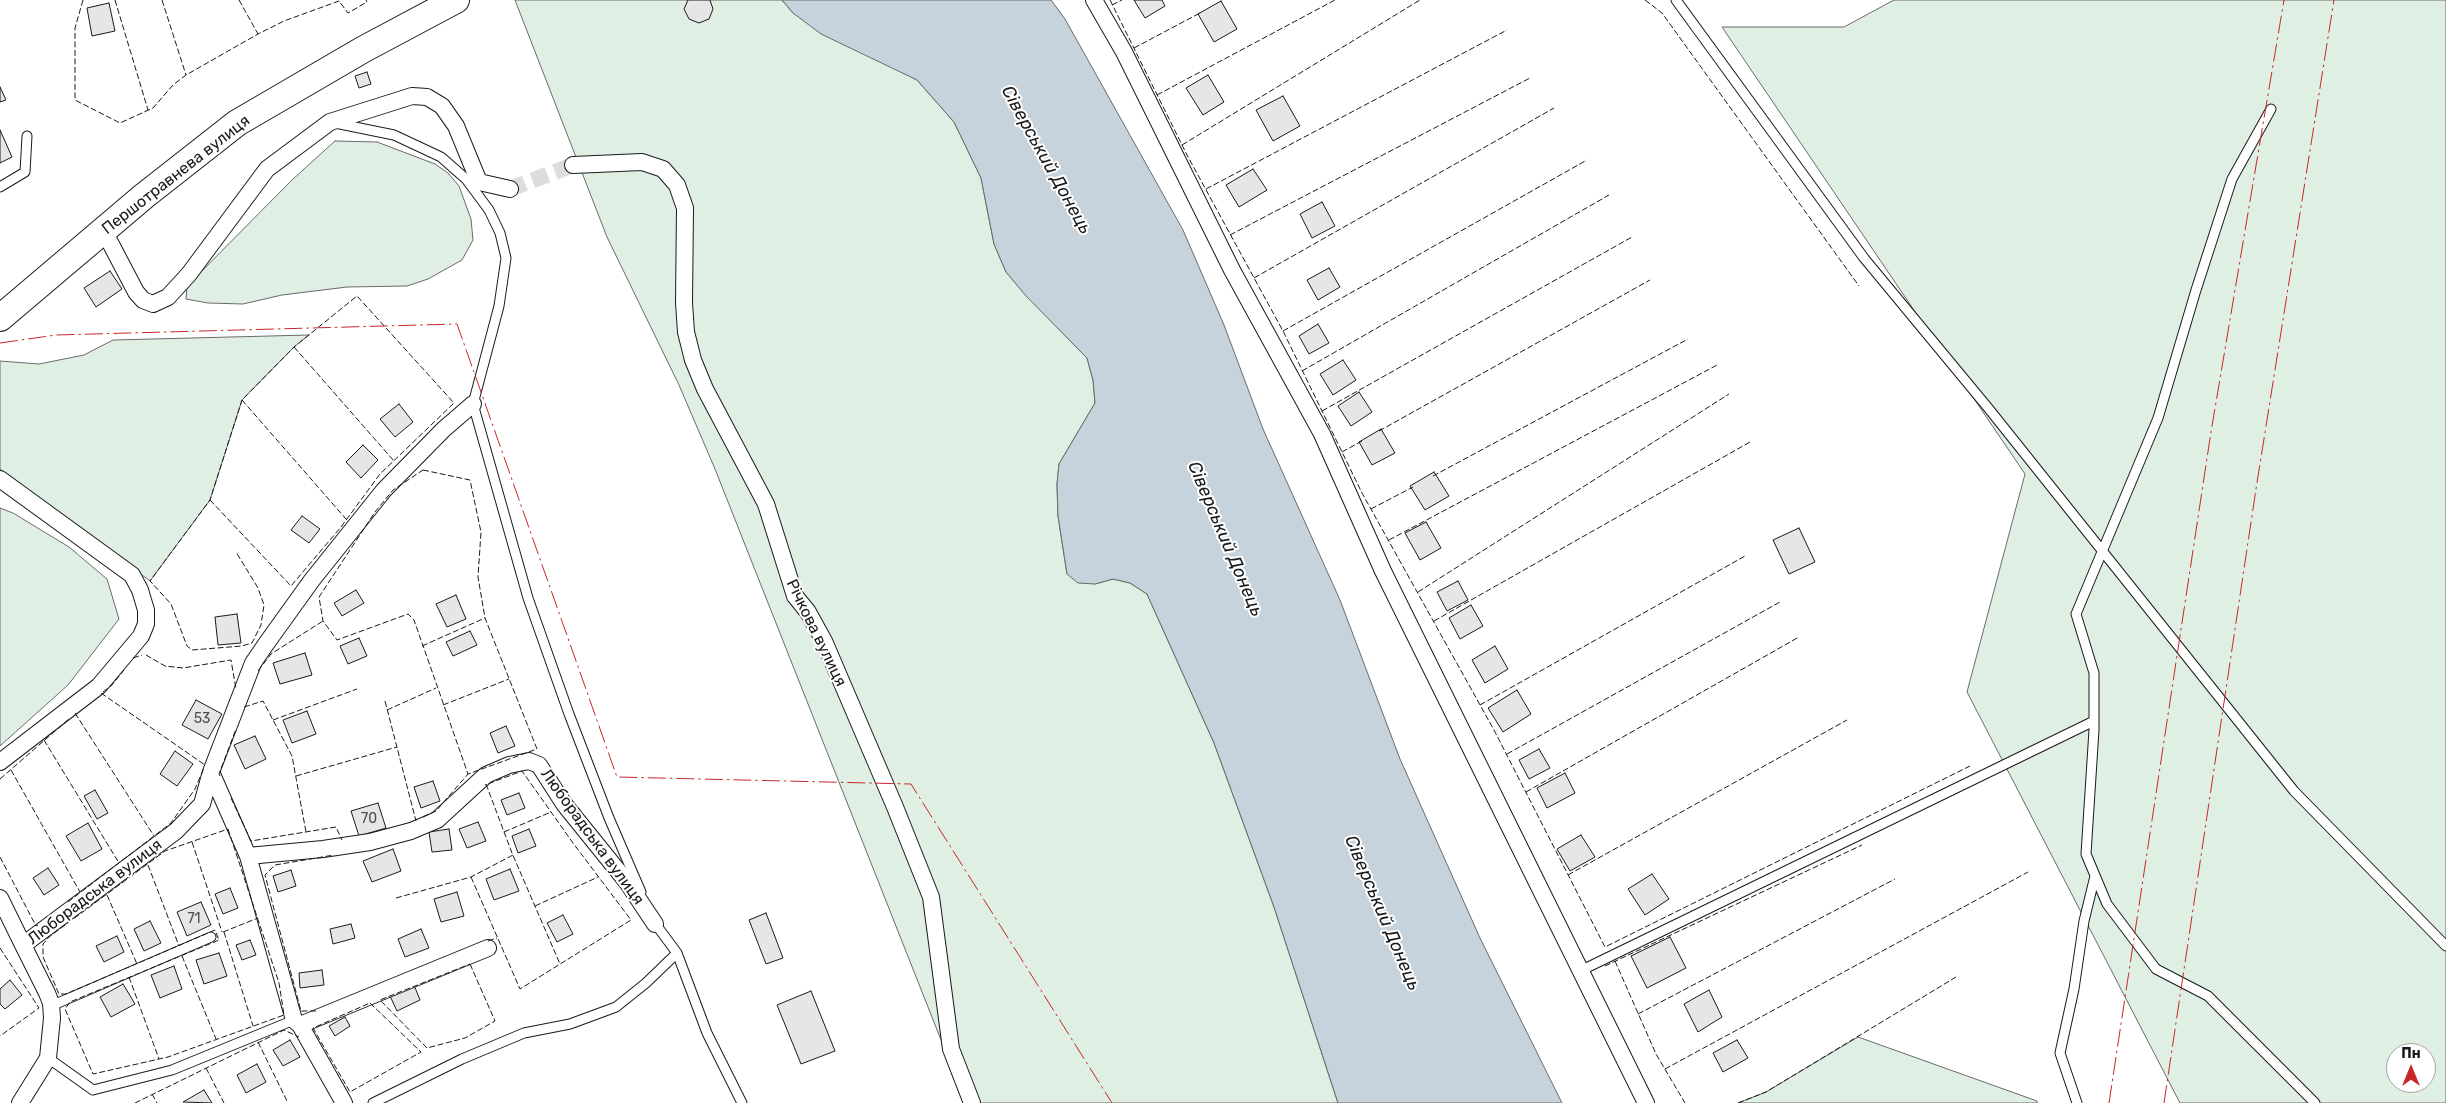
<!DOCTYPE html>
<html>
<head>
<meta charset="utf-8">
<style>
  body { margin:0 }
  #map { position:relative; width:2446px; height:1103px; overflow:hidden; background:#fff; font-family:Rubik,sans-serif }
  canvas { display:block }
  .north { position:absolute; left:2386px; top:1043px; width:50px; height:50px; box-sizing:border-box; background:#fff; border:1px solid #a3a3a3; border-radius:50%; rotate:0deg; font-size:14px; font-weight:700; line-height:20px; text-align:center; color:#1a1a1a }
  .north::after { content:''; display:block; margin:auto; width:18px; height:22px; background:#c62828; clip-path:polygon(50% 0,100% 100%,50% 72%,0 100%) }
</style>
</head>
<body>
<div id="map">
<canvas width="2446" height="1103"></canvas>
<div class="north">Пн</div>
</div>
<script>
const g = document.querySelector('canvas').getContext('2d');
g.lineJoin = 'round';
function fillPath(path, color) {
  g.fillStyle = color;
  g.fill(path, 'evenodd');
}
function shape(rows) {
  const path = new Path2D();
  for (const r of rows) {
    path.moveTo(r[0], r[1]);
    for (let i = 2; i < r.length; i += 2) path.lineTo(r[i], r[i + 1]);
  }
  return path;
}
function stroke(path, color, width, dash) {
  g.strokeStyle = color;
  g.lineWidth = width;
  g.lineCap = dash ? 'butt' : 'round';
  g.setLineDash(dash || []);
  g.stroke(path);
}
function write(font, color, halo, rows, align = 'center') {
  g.font = font + ' Rubik,sans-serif';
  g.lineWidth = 4;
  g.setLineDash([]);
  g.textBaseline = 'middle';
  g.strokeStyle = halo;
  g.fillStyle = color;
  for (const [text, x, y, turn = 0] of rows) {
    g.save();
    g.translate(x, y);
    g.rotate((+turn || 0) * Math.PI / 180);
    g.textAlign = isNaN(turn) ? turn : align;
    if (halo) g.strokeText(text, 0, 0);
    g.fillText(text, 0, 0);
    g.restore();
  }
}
const green = shape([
  [515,0,782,0,793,13,917,80,954,122,981,178,994,244,1006,272,1027,296,1087,358,1093,380,1095,403,1059,464,1057,484,1058,516,1067,574,1095,584,1113,579,1130,583,1147,594,1214,743,1274,907,1338,1103,966,1103,715,469,679,385,607,237,515,0],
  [1894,0,2446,0,2446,1103,2180,1103,1967,692,2025,474,1722,27,1844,27,1894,0],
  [2396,1053,2426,1053,2426,1083,2396,1083,2396,1053],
  [335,141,377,142,435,164,448,173,459,186,471,219,473,240,462,260,428,279,407,286,347,287,282,295,243,304,208,303,186,299,187,286,292,180,335,141],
  [309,335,294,347,242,400,210,500,150,581,0,469,0,361,39,364,84,355,113,340,309,335],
  [0,508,13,513,69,547,107,579,119,619,68,685,0,746,0,508],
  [1858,1037,2037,1101,2037,1103,1738,1103,1766,1092,1858,1037]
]);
fillPath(green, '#e0efe3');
stroke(green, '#6a6a6a', 1);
const water = shape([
  [782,0,1051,0,1065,19,1183,230,1224,325,1263,429,1340,600,1400,759,1480,938,1562,1103,1338,1103,1274,907,1214,743,1147,594,1130,583,1113,579,1095,584,1078,583,1067,574,1058,516,1057,484,1059,464,1095,403,1093,380,1087,358,1026,296,1006,272,994,244,981,178,954,122,917,80,821,34,793,13,782,0]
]);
fillPath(water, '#c6d2dc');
stroke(water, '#6a6a6a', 1);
const building = shape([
  [688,0,710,0,713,9,709,19,699,23,689,19,684,9,688,0],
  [1134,0,1162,0,1165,6,1145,18,1134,0],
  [1221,1,1237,29,1214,42,1198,14,1221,1],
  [109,3,115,31,92,36,87,8,109,3],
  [367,72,371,84,359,88,355,76,367,72],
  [1208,75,1224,102,1203,115,1186,88,1208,75],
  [0,87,6,100,0,102,0,87],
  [1283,96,1300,126,1273,141,1256,110,1283,96],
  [0,130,12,157,0,163,0,130],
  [1253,169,1267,190,1239,207,1226,185,1253,169],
  [1322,202,1335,226,1312,238,1300,214,1322,202],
  [1329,268,1340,287,1318,300,1307,280,1329,268],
  [110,271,122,289,96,307,84,288,110,271],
  [1318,324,1329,343,1309,354,1299,336,1318,324],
  [1343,360,1356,380,1333,395,1320,374,1343,360],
  [1359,392,1372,412,1351,426,1338,406,1359,392],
  [399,404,413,422,395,437,380,419,399,404],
  [1381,429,1395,453,1372,465,1359,442,1381,429],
  [363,445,378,460,361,478,346,462,363,445],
  [1434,472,1449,496,1425,510,1410,486,1434,472],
  [302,516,320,529,309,543,291,530,302,516],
  [1426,522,1441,548,1420,560,1405,533,1426,522],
  [1799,528,1815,562,1789,574,1773,540,1799,528],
  [1458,581,1468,600,1447,611,1437,592,1458,581],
  [356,590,364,603,342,616,334,603,356,590],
  [456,595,466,619,447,627,436,604,456,595],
  [1471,605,1483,626,1460,639,1449,618,1471,605],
  [237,614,241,643,218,645,215,617,237,614],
  [470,631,477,645,453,656,446,642,470,631],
  [359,638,367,656,348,664,340,646,359,638],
  [1495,646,1508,669,1485,683,1472,660,1495,646],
  [305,653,312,675,280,684,273,663,305,653],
  [1517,690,1531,714,1503,732,1488,708,1517,690],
  [196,700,222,714,208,739,182,725,196,700],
  [307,711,316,734,292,743,283,720,307,711],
  [506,726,515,746,498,753,490,733,506,726],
  [255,736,266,759,245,769,234,745,255,736],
  [1539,749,1550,768,1529,779,1519,760,1539,749],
  [175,751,193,764,177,786,160,774,175,751],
  [1565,773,1575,793,1547,808,1537,788,1565,773],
  [433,781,440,801,421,808,414,787,433,781],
  [95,790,108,813,97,819,84,796,95,790],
  [519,793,525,808,507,815,501,800,519,793],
  [378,803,386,828,359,836,351,811,378,803],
  [478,822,486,841,467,848,459,829,478,822],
  [88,823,102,849,81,861,66,836,88,823],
  [449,829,452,850,432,852,429,832,449,829],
  [529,829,536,846,518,853,512,836,529,829],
  [1581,835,1595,857,1570,871,1557,849,1581,835],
  [393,849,401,871,372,882,363,861,393,849],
  [48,868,59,885,44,895,33,878,48,868],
  [510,869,519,891,494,900,486,879,510,869],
  [291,870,296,886,278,892,273,876,291,870],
  [1652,874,1669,899,1645,915,1628,889,1652,874],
  [230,888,238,908,223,914,215,894,230,888],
  [457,892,464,916,441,922,434,899,457,892],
  [201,902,211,925,187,936,177,912,201,902],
  [766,913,783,958,766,964,749,920,766,913],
  [563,915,573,934,557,942,547,923,563,915],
  [150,921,161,943,144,951,134,929,150,921],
  [351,924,355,938,333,944,330,929,351,924],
  [421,929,429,948,405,957,398,939,421,929],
  [117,936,124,952,104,962,96,946,117,936],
  [1670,937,1686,968,1647,988,1631,956,1670,937],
  [250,940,256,955,242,960,236,945,250,940],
  [219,953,227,976,204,984,196,960,219,953],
  [174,966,182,989,160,998,151,975,174,966],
  [322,970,324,985,300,988,299,973,322,970],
  [10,980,22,995,5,1009,0,1004,0,989,10,980],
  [123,984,135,1004,111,1017,100,997,123,984],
  [414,985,420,1000,397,1011,390,996,414,985],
  [1709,990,1722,1017,1698,1032,1684,1004,1709,990],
  [811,991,835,1051,801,1064,777,1005,811,991],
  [345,1017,350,1026,335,1036,329,1026,345,1017],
  [290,1040,300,1057,283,1066,273,1050,290,1040],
  [1737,1040,1748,1058,1723,1072,1713,1053,1737,1040],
  [257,1064,266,1082,246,1093,237,1075,257,1064],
  [204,1090,212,1103,183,1102,204,1090]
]);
fillPath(building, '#e6e6e6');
stroke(building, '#1a1a1a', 1);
stroke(shape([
  [510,189,573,165]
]), '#ddd', 16, [16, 8]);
const service = shape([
  [1676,0,1864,258,1989,409,2294,791,2446,946],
  [2271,109,2232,179,2196,290,2158,418,2076,614,2094,673,2094,730,2086,854,2107,904,2156,969,2208,996,2315,1103],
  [335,123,394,135,441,157,466,179,489,210,500,233,506,258,499,306,473,404,528,598,569,714,609,818,641,892],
  [0,187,25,172,27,136],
  [654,922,677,953,707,1033,742,1103],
  [1580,971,2094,721],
  [51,1006,211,937],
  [48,1058,93,1090,172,1070,294,1020],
  [373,1103,462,1059,524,1033,570,1024,616,1007,646,983,677,953],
  [2077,1103,2060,1053,2074,989,2084,921,2095,876]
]);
const minor = shape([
  [1094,0,1124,52,1232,270,1322,434,1383,571,1646,1103],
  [573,165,642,162,663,169,677,185,685,208,684,303,686,332,693,360,705,389,766,504,795,596,808,612,824,641,895,807,931,897,951,1049,972,1103],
  [104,231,136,292,143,300,153,304,168,297,189,274,267,169,330,122,412,96,427,97,442,106,456,126,479,182,510,189],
  [0,479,132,575,140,590,146,610,146,624,141,636,99,686,0,762],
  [248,856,323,849,370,842,411,831,437,820,486,775,509,765,529,761,539,765,564,804,627,882,655,924],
  [0,898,23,945],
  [300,1025,488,948],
  [20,1103,48,1058,52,1018,51,1003,47,993,23,945,176,831,202,804,211,772],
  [344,1103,300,1025,294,1020,248,856,211,772,253,663,266,644,312,580,384,490,444,429,473,404]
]);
const primary = shape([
  [0,318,144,196,237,123,364,49,456,0]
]);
stroke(service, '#1a1a1a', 11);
stroke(minor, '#1a1a1a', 18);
stroke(primary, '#1a1a1a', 28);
stroke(service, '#fff', 9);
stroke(minor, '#fff', 16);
stroke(primary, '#fff', 26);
stroke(shape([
  [83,0,75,28,75,100,120,123,153,108,173,85,186,75,258,34,284,21,339,1,348,13,367,2,366,0],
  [115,0,148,110],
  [162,0,186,75],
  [239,0,258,34],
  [1110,0,1187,155,1283,331,1362,493,1494,730,1605,947,1970,766],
  [1645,0,1662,13,1859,286],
  [1112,5,1122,0],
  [1134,48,1200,13],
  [1157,95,1335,0],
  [1182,145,1420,0],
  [1206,189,1507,30],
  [1230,235,1530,78],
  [1254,278,1554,108],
  [1283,331,1587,160],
  [294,347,394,461],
  [1302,371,1609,195],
  [242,400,346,519],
  [1322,411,1632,237],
  [1379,431,1650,280],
  [1342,452,1362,441],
  [423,470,470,480,481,532,478,577,485,618,537,749,468,774,414,620,408,614,337,640,323,621,319,597,375,512,393,490,423,470],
  [1433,476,1688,339],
  [210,500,291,586,341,527,380,474,454,403,357,296,294,347,242,400,210,500,150,581,171,604,187,646,192,650,242,646,252,643,261,625,264,605,258,588,236,552],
  [1371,509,1413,487],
  [1389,540,1719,364],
  [1418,592,1729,394],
  [1434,621,1750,442],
  [422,646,485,618],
  [146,655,165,666,183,668,231,660,236,689],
  [133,658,142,655],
  [258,671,271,654,323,621],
  [103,692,112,685,124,670],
  [101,693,205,765],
  [385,701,416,821],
  [443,705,509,679],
  [1480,705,1745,556],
  [244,707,263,701,292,756,306,832],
  [387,710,436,688],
  [75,713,154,836],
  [273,720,357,689],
  [44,740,119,863],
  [1507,754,1780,602],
  [11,770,80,892],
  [220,776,219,774,236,729],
  [296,776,397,747],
  [0,779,70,718],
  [486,784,512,853,560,964],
  [1526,792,1799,637],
  [231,798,251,841,336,827,342,840],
  [423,817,436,811,468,774],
  [228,829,279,983,284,1015,168,1057,93,1074,65,1009,70,1002,219,940,215,930,66,994,59,994,43,957,43,944,49,937,165,851,228,829],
  [504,832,551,812],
  [192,842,222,932],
  [0,857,36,926,38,925],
  [148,865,179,946],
  [1568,875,1847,720],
  [471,877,520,989,631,920,573,843,522,771,485,785],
  [107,895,137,964],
  [396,898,471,877,513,855],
  [68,902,171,823,195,789,204,768],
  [535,906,598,877],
  [223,932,258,918],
  [224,932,253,1026],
  [488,941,497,938],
  [0,948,39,1008,0,1036],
  [182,956,216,1039],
  [1615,961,1656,1054,1685,1103],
  [470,964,495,1021,465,1038,427,1048,380,1000,470,964],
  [1605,966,1862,845],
  [129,977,159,1059],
  [370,1003,421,1052,350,1092,313,1028,370,1003],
  [316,1011,301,1011,265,875,275,865,334,855],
  [1638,1014,1895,879],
  [258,1042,288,1103],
  [206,1068,224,1103],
  [1665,1069,2028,872],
  [152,1094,157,1103],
  [135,1103,284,1030,299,1037],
  [1738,1103,1766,1092,1956,977]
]), '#1a1a1a', 1, [6, 2.5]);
stroke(shape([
  [0,343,56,335,457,324,617,777,911,784,1112,1103],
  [2109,1103,2211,432,2284,0],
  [2164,1103,2256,489,2334,0]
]), '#c62828', 1, [18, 4, 2.5, 4]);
write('14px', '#4d4d4d', null, [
  ["53",202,719],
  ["70",369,819],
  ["71",194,919]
]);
write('16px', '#1a1a1a', '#fff', [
  ["Першотравнева вулиця",176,175,-38],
  ["Річкова вулиця",816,633,64],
  ["Люборадська вулиця",592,837,54],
  ["Люборадська вулиця",95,892,-37]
]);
write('italic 18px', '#1a1a1a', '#fff', [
  ["Сіверський Донець",1046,160,61],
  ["Сіверський Донець",1225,539,67],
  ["Сіверський Донець",1382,913,67]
]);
</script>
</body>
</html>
